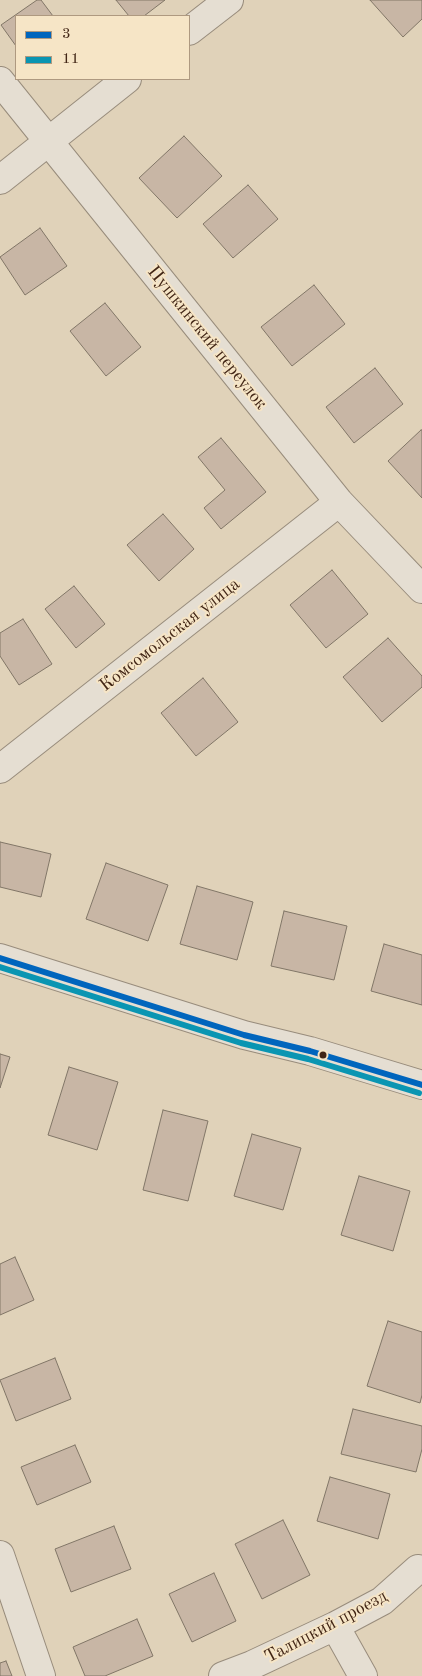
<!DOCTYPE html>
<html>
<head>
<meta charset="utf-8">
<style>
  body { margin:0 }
  #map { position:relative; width:422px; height:1676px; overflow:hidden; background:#e0d2b9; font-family:"Old Standard TT",serif }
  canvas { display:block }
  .legend { position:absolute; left:15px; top:15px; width:175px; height:65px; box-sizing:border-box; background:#f6e5c6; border:1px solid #ae9980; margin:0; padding:6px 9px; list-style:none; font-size:15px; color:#422616 }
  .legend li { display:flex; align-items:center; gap:10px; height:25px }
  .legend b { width:25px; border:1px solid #ae9980 }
</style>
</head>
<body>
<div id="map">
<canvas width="422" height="1676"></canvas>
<ul class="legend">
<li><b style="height:6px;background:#0065bd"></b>3</li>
<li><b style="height:6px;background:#0a95b2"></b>11</li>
</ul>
</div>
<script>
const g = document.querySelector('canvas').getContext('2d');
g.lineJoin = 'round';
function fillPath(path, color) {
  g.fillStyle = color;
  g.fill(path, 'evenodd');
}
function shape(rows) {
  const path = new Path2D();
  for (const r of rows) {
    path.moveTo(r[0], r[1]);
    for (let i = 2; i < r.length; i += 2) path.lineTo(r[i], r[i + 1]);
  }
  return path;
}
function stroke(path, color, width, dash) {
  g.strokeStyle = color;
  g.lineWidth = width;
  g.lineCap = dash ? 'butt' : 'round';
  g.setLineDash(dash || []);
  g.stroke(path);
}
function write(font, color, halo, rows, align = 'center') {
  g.font = font + ' "Old Standard TT",serif';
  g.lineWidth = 4;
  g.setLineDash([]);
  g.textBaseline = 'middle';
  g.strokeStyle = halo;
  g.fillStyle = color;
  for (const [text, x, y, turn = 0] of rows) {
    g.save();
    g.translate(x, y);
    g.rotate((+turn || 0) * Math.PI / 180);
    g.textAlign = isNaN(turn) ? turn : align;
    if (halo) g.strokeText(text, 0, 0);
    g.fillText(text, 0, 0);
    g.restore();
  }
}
const building = shape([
  [37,0,41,0,53,16,16,16,16,46,1,25,37,0],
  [116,0,165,0,144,16,129,16,116,0],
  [370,0,422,0,422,19,403,37,370,0],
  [184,136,222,176,177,218,139,178,184,136],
  [248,185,278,219,233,258,203,224,248,185],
  [40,228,67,266,25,295,0,257,40,228],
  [314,285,345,324,292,366,261,327,314,285],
  [105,303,141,347,106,376,70,331,105,303],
  [375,368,403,404,354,443,326,407,375,368],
  [421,430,422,430,422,498,388,461,421,430],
  [221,438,266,492,221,529,204,508,225,490,198,457,221,438],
  [163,514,194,549,159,581,127,545,163,514],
  [332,570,368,614,326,648,290,605,332,570],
  [74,586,105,624,76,648,45,609,74,586],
  [23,619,52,664,19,685,0,656,0,633,23,619],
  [388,638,422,676,422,687,382,722,343,677,388,638],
  [203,678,238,722,196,756,161,713,203,678],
  [0,842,51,854,41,897,0,887,0,842],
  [106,863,168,885,148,941,86,919,106,863],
  [197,886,253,902,237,960,180,944,197,886],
  [284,911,347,926,334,980,271,966,284,911],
  [384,944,422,955,422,1005,371,991,384,944],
  [0,1054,10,1057,0,1088,0,1054],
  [69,1067,118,1082,97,1150,48,1135,69,1067],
  [163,1110,208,1121,188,1201,143,1190,163,1110],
  [252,1134,301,1148,283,1210,234,1196,252,1134],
  [359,1176,410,1191,393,1251,341,1235,359,1176],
  [15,1257,34,1300,0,1315,0,1264,15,1257],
  [388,1321,422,1332,422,1395,420,1403,367,1386,388,1321],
  [55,1358,71,1399,16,1421,0,1380,55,1358],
  [353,1409,422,1426,422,1449,416,1472,341,1454,353,1409],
  [75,1445,91,1482,37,1505,21,1467,75,1445],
  [330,1477,390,1494,378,1539,317,1521,330,1477],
  [283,1520,310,1575,262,1599,235,1544,283,1520],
  [114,1526,131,1569,71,1592,55,1549,114,1526],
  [214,1573,236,1621,192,1642,169,1594,214,1573],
  [137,1619,153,1656,105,1676,85,1676,73,1647,137,1619],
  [6,1661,12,1676,0,1676,0,1663,6,1661]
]);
fillPath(building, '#c8b6a5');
stroke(building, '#817667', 1);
const minor = shape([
  [189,31,229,0],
  [0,81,339,502,422,589],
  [0,180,127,79],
  [0,769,339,502],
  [0,958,244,1035,310,1051,422,1085],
  [0,1555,41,1676],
  [335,1626,363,1676],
  [223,1676,252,1665,335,1626,382,1601,418,1569]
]);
stroke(minor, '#988c7c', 30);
stroke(minor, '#e5ded2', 28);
stroke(shape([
  [0,958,244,1035,310,1051,422,1085]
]), '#0065bd', 6);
stroke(shape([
  [0,967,241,1043,308,1059,419,1093]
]), '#0a95b2', 6);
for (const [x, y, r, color] of [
  [323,1055,4.5,"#422616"]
]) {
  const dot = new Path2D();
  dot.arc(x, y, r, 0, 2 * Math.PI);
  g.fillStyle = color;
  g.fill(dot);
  stroke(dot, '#f6e5c6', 2);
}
write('18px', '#422616', '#f6e5c6', [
  ["Пушкинский переулок",207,338,51],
  ["Комсомольская улица",170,635,-38],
  ["Талицкий проезд",326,1627,-28]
]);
</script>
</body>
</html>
